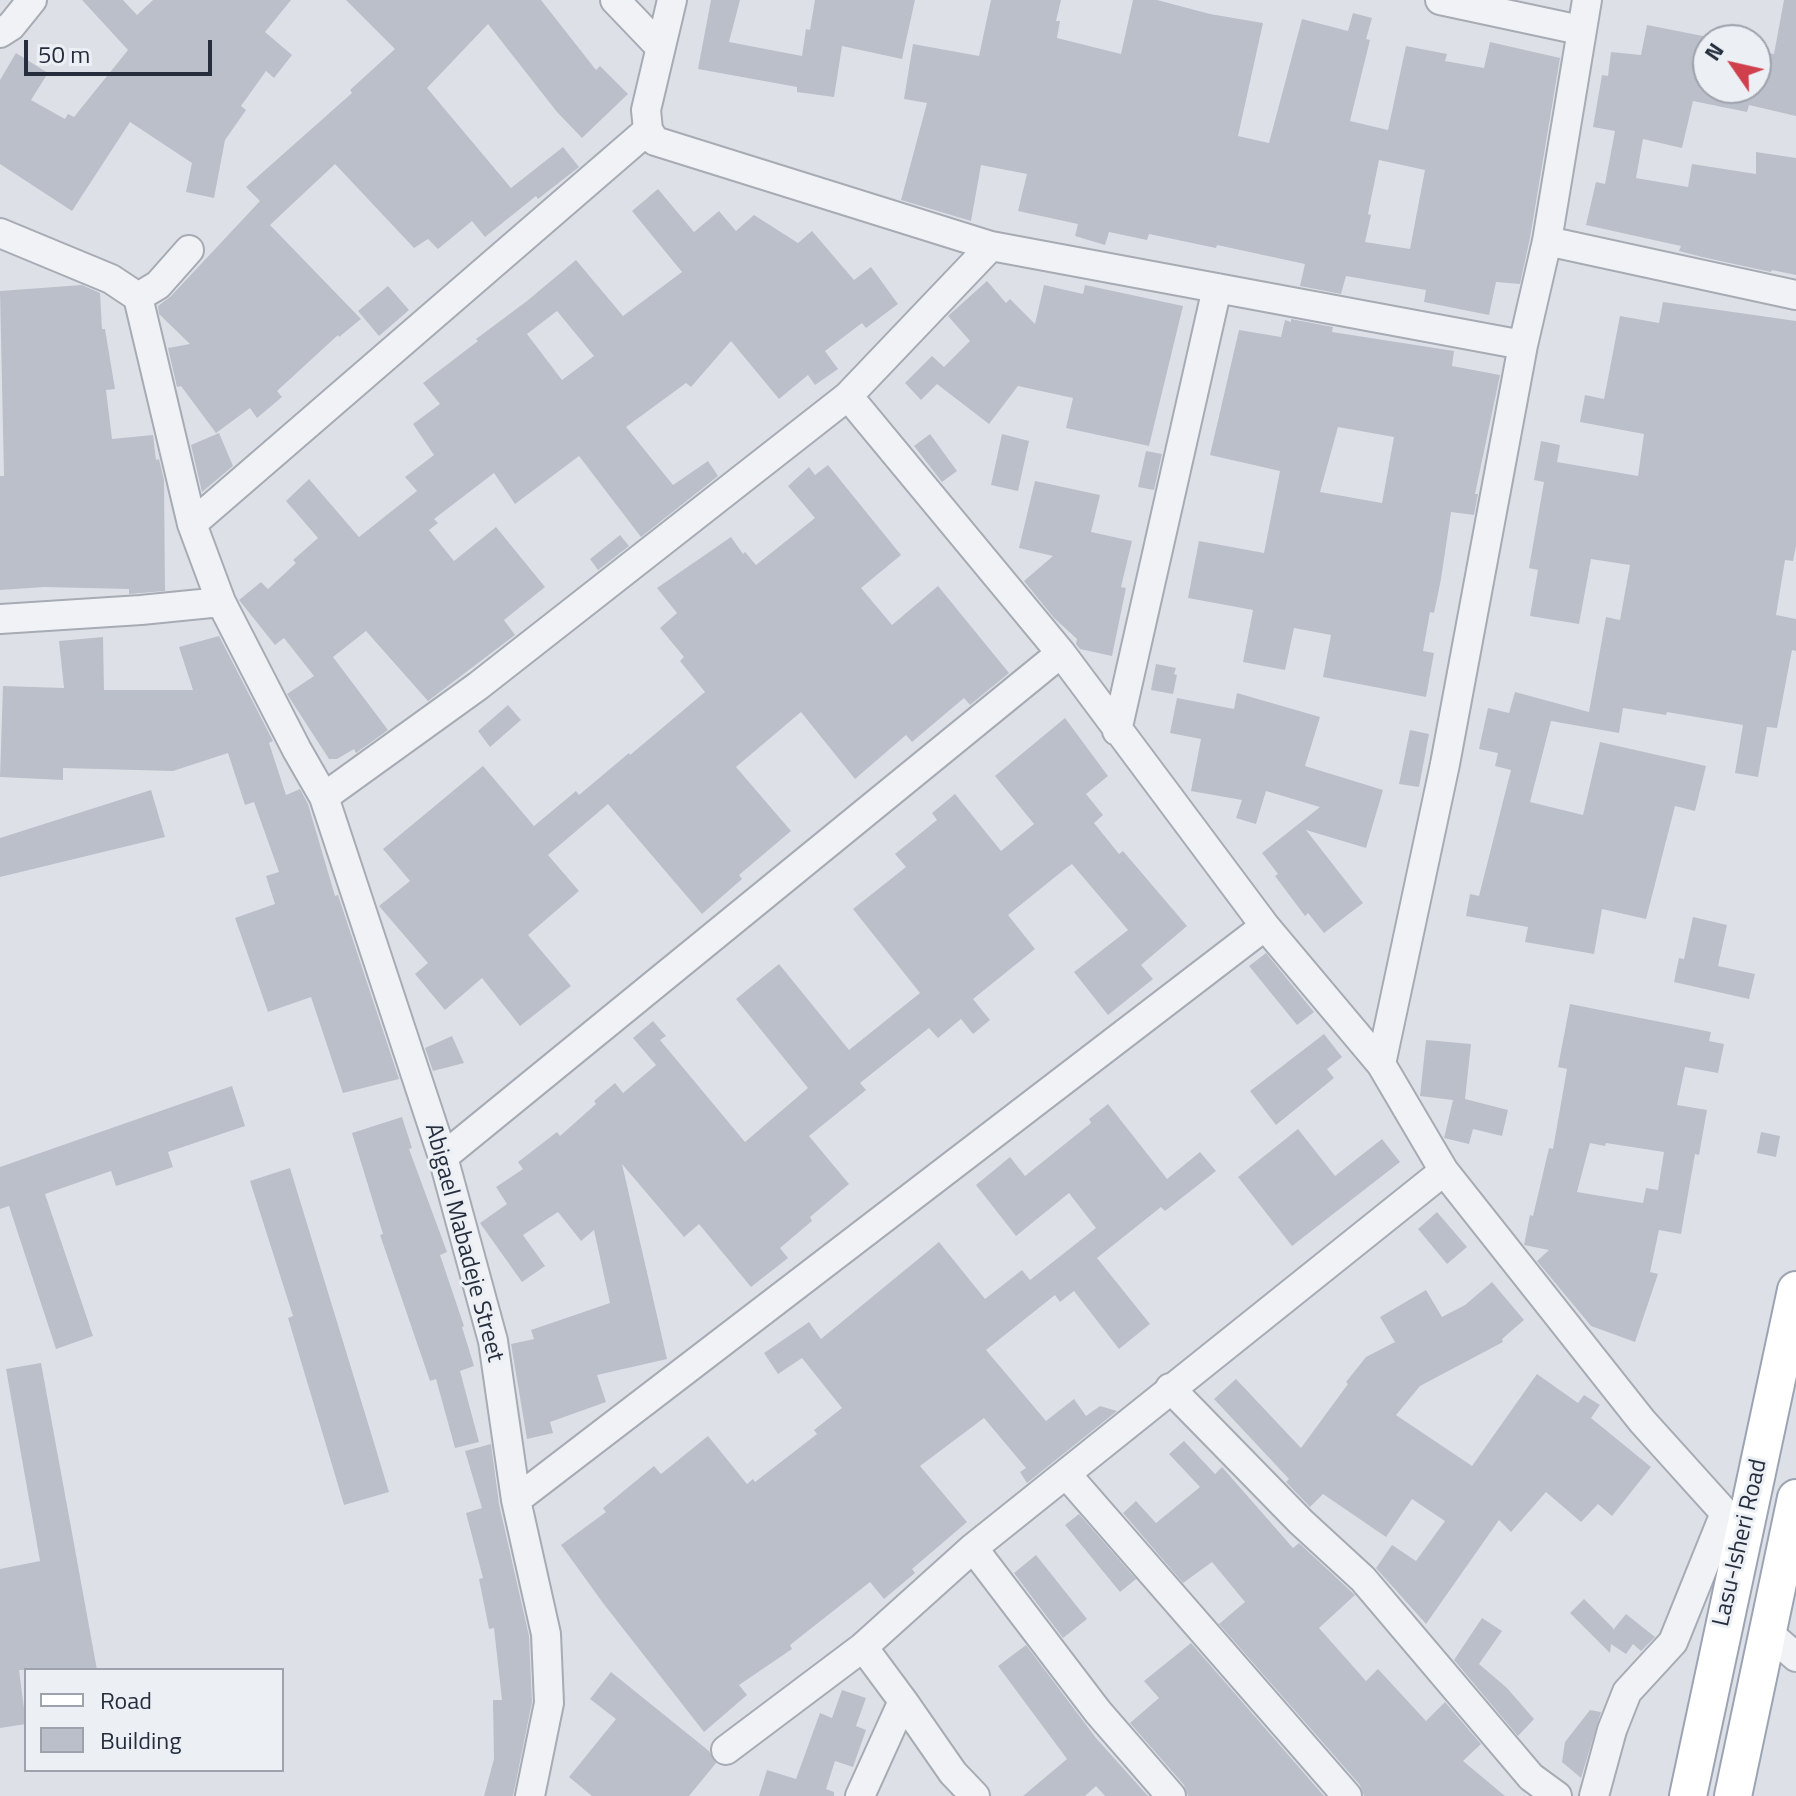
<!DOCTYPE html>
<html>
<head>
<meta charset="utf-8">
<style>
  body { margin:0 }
  #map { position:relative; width:1796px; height:1796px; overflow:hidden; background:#dde1e7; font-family:"Titillium Web",sans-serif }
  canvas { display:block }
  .legend { position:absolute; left:24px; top:1668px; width:260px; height:104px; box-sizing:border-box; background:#ecf0f5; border:2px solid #9da2ac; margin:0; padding:10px 14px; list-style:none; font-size:24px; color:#262e3e }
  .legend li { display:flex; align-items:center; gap:16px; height:40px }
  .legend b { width:40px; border:2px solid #9da2ac }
  .north { position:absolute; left:1692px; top:24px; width:80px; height:80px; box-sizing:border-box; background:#ecf0f5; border:2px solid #9da2ac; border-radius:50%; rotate:304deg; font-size:22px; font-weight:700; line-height:32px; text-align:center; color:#262e3e }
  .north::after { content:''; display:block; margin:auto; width:28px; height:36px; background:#cf3f4c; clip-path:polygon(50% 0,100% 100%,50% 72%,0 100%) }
  .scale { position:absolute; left:24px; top:40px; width:188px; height:36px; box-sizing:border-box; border:4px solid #262e3e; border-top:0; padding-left:10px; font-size:24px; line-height:28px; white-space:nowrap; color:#262e3e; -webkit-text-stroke:6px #ecf0f5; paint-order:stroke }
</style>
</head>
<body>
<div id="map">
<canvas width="1796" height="1796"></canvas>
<ul class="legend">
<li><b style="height:10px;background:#fff"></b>Road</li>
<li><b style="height:22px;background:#babfca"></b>Building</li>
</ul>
<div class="north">N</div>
<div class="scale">50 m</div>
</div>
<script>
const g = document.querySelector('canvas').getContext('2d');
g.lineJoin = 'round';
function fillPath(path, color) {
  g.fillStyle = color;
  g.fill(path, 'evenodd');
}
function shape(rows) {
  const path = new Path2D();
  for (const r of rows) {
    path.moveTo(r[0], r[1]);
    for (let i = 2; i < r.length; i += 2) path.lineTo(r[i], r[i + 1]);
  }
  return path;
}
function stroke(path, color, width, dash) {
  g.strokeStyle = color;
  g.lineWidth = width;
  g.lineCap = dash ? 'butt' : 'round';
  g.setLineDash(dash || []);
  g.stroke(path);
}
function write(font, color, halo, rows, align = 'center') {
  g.font = font + ' "Titillium Web",sans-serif';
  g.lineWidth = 6;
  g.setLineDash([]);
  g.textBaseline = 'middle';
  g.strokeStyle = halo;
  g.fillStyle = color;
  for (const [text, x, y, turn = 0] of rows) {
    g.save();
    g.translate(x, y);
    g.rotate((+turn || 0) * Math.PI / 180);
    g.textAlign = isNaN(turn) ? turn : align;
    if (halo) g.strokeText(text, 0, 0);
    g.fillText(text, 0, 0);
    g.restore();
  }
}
fillPath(shape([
  [82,0,123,0,137,15,153,0,291,0,265,32,292,55,274,78,266,71,241,106,246,110,225,140,214,198,186,192,192,163,130,122,72,211,0,164,0,80,16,53,48,73,31,100,65,119,68,114,74,117,128,50],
  [346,0,541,0,596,70,600,66,628,94,582,138,557,112,488,24,427,88,511,188,563,147,579,167,538,199,536,196,485,237,472,221,438,249,428,239,414,248,335,164,270,225,361,319,339,337,338,335,277,391,282,397,257,418,250,408,216,433,181,386,177,387,168,348,190,344,159,314,158,306,171,296,260,201,246,187,352,93,350,90,395,49],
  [711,0,740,0,729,42,802,56,806,29,810,30,815,0,915,0,902,59,842,46,834,97,797,92,797,87,698,69],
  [991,0,1061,0,1056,21,1060,21,1057,38,1121,54,1133,0,1157,0,1210,14,1263,23,1238,136,1269,143,1302,19,1348,31,1353,13,1372,18,1366,39,1370,40,1350,121,1388,130,1406,46,1447,54,1445,61,1484,68,1490,42,1560,58,1530,238,1520,284,1496,282,1489,315,1424,302,1426,290,1346,276,1341,294,1300,286,1305,264,1217,245,1216,248,1149,234,1147,240,1109,232,1105,245,1075,236,1078,224,1018,211,1027,174,981,165,971,221,901,200,927,103,904,99,913,44,979,56],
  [1379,160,1425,170,1410,249,1365,242,1371,215,1368,214],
  [1784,0,1796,0,1796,116,1749,105,1747,112,1693,101,1682,148,1643,139,1636,178,1688,187,1692,164,1756,174,1756,152,1796,158,1796,275,1772,270,1771,272,1702,257,1679,251,1681,246,1586,225,1596,182,1605,184,1615,131,1593,127,1602,75,1608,76,1611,52,1641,55,1647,25,1708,37,1708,88,1756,88,1756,61,1765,63,1768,53,1774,54],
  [658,189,694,232,719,211,736,231,754,215,798,243,812,231,854,280,871,267,898,304,866,328,862,323,825,351,838,369,815,385,808,375,779,399,731,341,691,387,686,383,626,427,673,485,708,461,718,476,641,537,579,456,515,504,494,473,434,519,438,523,429,530,454,561,496,527,545,587,504,620,515,635,428,701,366,631,333,657,388,730,356,753,354,749,337,759,329,759,287,694,314,676,284,638,275,645,239,600,261,582,268,589,296,563,293,560,318,538,286,501,309,479,359,537,417,491,405,477,434,455,413,424,440,404,423,383,478,341,476,339,527,301,576,260,623,316,682,272,632,211],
  [557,311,594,356,562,380,527,334],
  [987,281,1006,303,1010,299,1035,324,1044,285,1083,294,1085,285,1183,306,1149,446,1066,428,1073,398,1018,386,989,424,937,384,921,400,905,383,932,356,944,367,970,341,948,316],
  [82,285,100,293,102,329,105,329,115,389,106,390,112,439,153,435,156,460,159,459,164,480,165,591,129,594,129,589,44,587,0,590,0,476,4,476,0,291],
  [388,286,409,310,379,336,358,311],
  [1663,302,1796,321,1796,546,1793,561,1785,560,1776,615,1796,619,1796,651,1792,650,1777,728,1767,727,1758,777,1735,773,1743,725,1667,712,1666,715,1623,708,1619,733,1551,721,1530,802,1583,815,1600,742,1706,766,1695,811,1675,806,1646,919,1602,909,1594,954,1525,942,1528,927,1466,916,1470,894,1479,896,1511,770,1495,766,1498,753,1479,749,1488,708,1509,713,1515,692,1589,712,1606,617,1620,620,1630,565,1591,559,1579,624,1530,616,1538,570,1529,568,1544,482,1534,480,1541,441,1560,445,1557,462,1638,476,1644,434,1580,422,1585,395,1604,399,1620,316,1659,323],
  [1291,319,1333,327,1332,332,1454,351,1452,366,1500,375,1475,494,1478,494,1474,515,1451,512,1441,579,1434,613,1430,612,1423,651,1434,653,1426,697,1323,677,1331,635,1294,628,1285,670,1243,662,1253,610,1188,598,1199,541,1264,553,1280,471,1210,455,1239,330,1281,337,1285,320,1291,322],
  [1338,427,1394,437,1382,503,1320,492],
  [219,433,233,466,202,492,191,445],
  [930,434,957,471,942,482,914,446],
  [1002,434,1029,441,1018,491,991,485],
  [1146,451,1162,454,1154,490,1138,487],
  [828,465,901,555,861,588,892,625,938,586,1009,673,970,705,964,698,912,742,906,735,855,779,801,712,736,767,791,831,739,875,742,879,702,914,608,804,548,855,579,891,528,935,571,986,520,1026,482,978,445,1010,415,974,428,963,379,906,410,881,383,849,483,766,534,826,576,791,579,795,629,753,630,755,705,692,680,661,684,657,660,628,677,613,657,588,731,537,743,554,745,552,756,565,815,518,788,486,809,467,815,475],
  [1035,481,1100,495,1091,532,1132,541,1121,587,1126,588,1112,656,1080,649,1076,644,1077,639,1054,618,1024,581,1053,556,1019,548],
  [620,535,629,546,598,570,590,559],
  [219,636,273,741,269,743,286,795,300,789,308,804,335,896,338,895,399,1079,343,1093,311,997,268,1012,235,918,275,904,266,876,279,872,254,802,245,805,228,753,173,771,63,768,63,780,0,777,3,686,64,688,59,641,103,637,104,690,193,690,179,647],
  [1156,664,1176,668,1174,674,1177,675,1173,694,1151,690],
  [1237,693,1320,717,1305,766,1383,790,1366,848,1306,830,1363,903,1324,933,1308,913,1305,916,1275,876,1278,874,1262,853,1320,807,1266,791,1256,824,1236,818,1242,800,1191,791,1201,739,1170,733,1177,698,1234,709],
  [508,705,521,720,490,747,478,731],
  [1065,718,1108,776,1086,794,1103,815,1094,823,1119,854,1123,851,1187,926,1141,965,1153,979,1108,1015,1074,972,1128,930,1072,864,1065,869,1008,915,1035,949,973,999,990,1020,973,1034,961,1019,938,1038,929,1028,860,1083,866,1090,809,1136,849,1184,810,1217,812,1221,780,1248,788,1258,751,1287,699,1224,684,1237,622,1164,667,1359,597,1375,606,1402,550,1422,553,1433,527,1439,511,1344,534,1339,531,1330,610,1303,594,1230,581,1241,558,1212,523,1235,545,1266,522,1282,480,1223,507,1204,496,1187,523,1169,518,1162,557,1132,560,1136,596,1104,594,1101,615,1083,623,1093,656,1065,633,1038,653,1021,666,1036,660,1040,745,1142,808,1088,736,999,779,964,849,1050,920,993,853,909,906,867,895,854,937,820,932,813,955,794,1001,851,1034,824,995,776],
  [1410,730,1429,734,1419,787,1399,784],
  [151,790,165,837,0,877,0,838],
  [1693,917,1727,925,1718,966,1755,974,1749,999,1674,982,1679,958,1684,959],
  [1266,953,1314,1012,1297,1025,1249,966],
  [1570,1004,1711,1032,1709,1041,1724,1044,1718,1073,1685,1067,1677,1105,1707,1110,1699,1155,1695,1154,1681,1234,1659,1230,1650,1272,1658,1274,1635,1342,1591,1326,1537,1261,1549,1250,1524,1245,1530,1215,1533,1216,1549,1148,1553,1149,1567,1069,1558,1067],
  [1590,1143,1605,1146,1606,1143,1664,1152,1658,1190,1646,1188,1643,1203,1577,1192],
  [1324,1034,1342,1057,1327,1069,1334,1078,1276,1125,1250,1091],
  [452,1036,464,1063,433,1071,425,1048],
  [1426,1040,1471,1044,1465,1099,1508,1110,1502,1136,1473,1129,1469,1144,1444,1138,1453,1100,1420,1096],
  [232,1086,245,1126,168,1152,173,1167,116,1186,111,1171,45,1194,93,1336,56,1349,9,1206,0,1209,0,1167],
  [1108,1104,1167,1179,1200,1152,1216,1171,1165,1211,1161,1207,1097,1258,1150,1324,1119,1349,1074,1291,1060,1302,1055,1295,986,1350,1046,1421,1074,1399,1086,1416,1100,1406,1117,1411,1027,1483,1020,1472,1026,1468,984,1418,920,1466,967,1522,912,1569,915,1573,884,1599,870,1582,790,1645,792,1649,739,1685,747,1695,704,1732,603,1603,561,1545,606,1512,603,1508,654,1466,661,1474,708,1436,747,1484,753,1479,755,1482,817,1434,814,1430,842,1408,802,1358,778,1374,764,1353,809,1322,821,1339,939,1242,985,1299,1022,1270,1030,1280,1096,1228,1069,1193,1016,1236,976,1185,1010,1157,1025,1176,1091,1123,1089,1119],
  [402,1117,412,1148,409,1149,447,1252,440,1255,464,1326,462,1327,474,1366,460,1371,479,1442,455,1448,436,1379,430,1381,380,1235,383,1234,352,1133],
  [1298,1129,1335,1176,1382,1139,1400,1162,1292,1246,1238,1177],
  [1761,1132,1780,1136,1776,1157,1757,1153],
  [290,1168,389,1492,344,1505,288,1318,293,1316,250,1181],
  [1437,1212,1467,1247,1447,1264,1418,1229],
  [1492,1282,1524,1320,1502,1339,1503,1342,1420,1386,1396,1415,1472,1466,1537,1374,1578,1403,1584,1395,1600,1405,1591,1418,1651,1467,1612,1516,1598,1504,1581,1522,1546,1492,1511,1532,1499,1520,1426,1624,1376,1568,1392,1545,1416,1561,1445,1521,1412,1499,1386,1537,1323,1494,1310,1507,1286,1482,1289,1479,1214,1399,1236,1379,1301,1448,1348,1384,1346,1382,1366,1357,1395,1342,1380,1317,1426,1290,1442,1317,1465,1305],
  [41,1363,97,1670,19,1670,26,1724,0,1728,0,1569,40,1561,6,1369],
  [1184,1441,1215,1474,1222,1467,1293,1548,1299,1543,1355,1595,1319,1628,1366,1681,1378,1669,1426,1721,1445,1702,1481,1744,1463,1761,1505,1796,1364,1796,1360,1785,1219,1624,1245,1602,1212,1562,1183,1583,1123,1513,1136,1501,1156,1523,1200,1487,1169,1454],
  [491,1444,499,1504,529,1636,532,1702,513,1796,484,1796,494,1759,493,1700,502,1700,494,1628,489,1629,479,1579,483,1578,466,1513,482,1508,465,1451],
  [1079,1514,1136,1579,1120,1592,1065,1525],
  [1036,1555,1087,1619,1063,1638,1014,1573],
  [1584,1599,1613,1628,1613,1630,1626,1614,1655,1637,1641,1651,1633,1644,1626,1654,1611,1644,1610,1653,1570,1613],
  [1482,1618,1502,1631,1479,1664,1507,1688,1534,1719,1518,1736,1454,1660],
  [1191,1643,1324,1796,1188,1796,1184,1785,1130,1723,1159,1698,1144,1681],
  [1026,1645,1096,1738,1148,1796,1105,1796,1096,1786,1085,1796,1023,1796,1067,1759,998,1666],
  [611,1672,709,1751,716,1763,689,1796,592,1796,569,1777,616,1719,590,1699],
  [842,1690,866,1698,856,1726,866,1730,853,1767,835,1761,826,1789,834,1792,834,1796,759,1796,767,1770,796,1779,820,1713,832,1718],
  [1590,1710,1601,1712,1581,1778,1562,1762,1565,1742]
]), '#babfca');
const minor = shape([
  [615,0,659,46],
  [1440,0,1580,30],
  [0,33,11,26,32,0],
  [648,130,655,141,991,246,1523,345],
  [0,233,111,279,138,297,192,524,221,602,297,750,324,797,443,1157,493,1341,516,1500,546,1634,549,1703,530,1796],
  [1547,241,1796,295],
  [138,297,158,285,189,250],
  [848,396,1061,653,1265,926,1381,1064,1444,1171,1642,1421,1725,1513,1746,1525],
  [192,524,648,130,646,110,672,0],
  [0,619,141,610,221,602],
  [1117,731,1217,288],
  [324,797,478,686,848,396,991,246],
  [1381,1064,1445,764,1523,345,1547,241,1587,0],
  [443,1157,1061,653],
  [1170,1388,1301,1522,1363,1579,1531,1777,1557,1796],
  [1067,1475,1347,1796],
  [516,1500,1265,926],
  [973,1548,1098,1712,1171,1796],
  [1766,1631,1796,1657],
  [903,1701,953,1773,975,1796],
  [726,1750,863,1647],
  [860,1796,903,1701,863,1647,973,1548,1444,1171],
  [1594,1796,1612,1730,1627,1692,1673,1642,1725,1513]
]);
const major = shape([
  [1688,1796,1796,1290],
  [1733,1796,1796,1498]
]);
stroke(minor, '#a6abb4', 32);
stroke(major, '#9ca4b3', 40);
stroke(minor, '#f0f2f6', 28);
stroke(major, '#fff', 36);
write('24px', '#262e3e', '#ecf0f5', [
  ["Abigael Mabadeje Street",463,1243,75],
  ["Lasu-Isheri Road",1741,1543,-77]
]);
</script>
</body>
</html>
